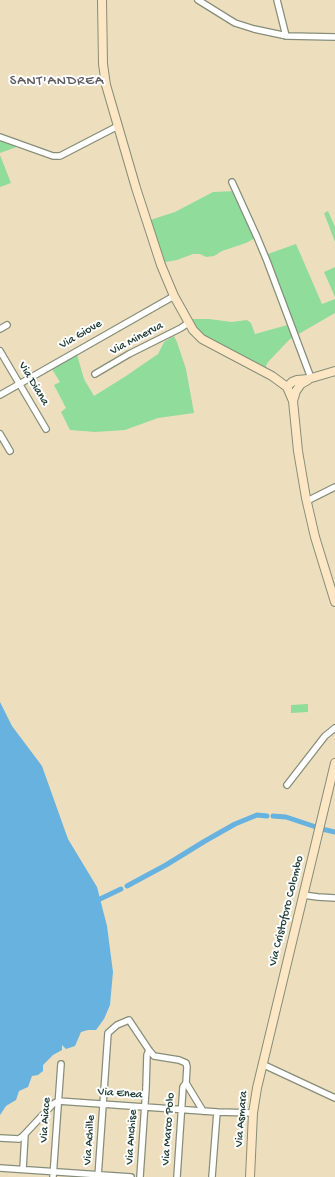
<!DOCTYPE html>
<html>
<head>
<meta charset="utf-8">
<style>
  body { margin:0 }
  canvas { display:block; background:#eddfbe }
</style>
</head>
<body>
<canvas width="335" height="1177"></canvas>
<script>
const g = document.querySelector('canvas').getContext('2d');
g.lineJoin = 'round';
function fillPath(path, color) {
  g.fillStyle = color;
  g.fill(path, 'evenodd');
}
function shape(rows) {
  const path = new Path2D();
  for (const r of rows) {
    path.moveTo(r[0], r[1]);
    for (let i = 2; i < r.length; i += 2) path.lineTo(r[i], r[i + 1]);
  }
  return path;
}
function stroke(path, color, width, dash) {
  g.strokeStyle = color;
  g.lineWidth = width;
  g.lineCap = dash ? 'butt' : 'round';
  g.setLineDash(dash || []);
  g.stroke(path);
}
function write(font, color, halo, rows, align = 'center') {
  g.font = font + ' "Gochi Hand",sans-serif';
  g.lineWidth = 4;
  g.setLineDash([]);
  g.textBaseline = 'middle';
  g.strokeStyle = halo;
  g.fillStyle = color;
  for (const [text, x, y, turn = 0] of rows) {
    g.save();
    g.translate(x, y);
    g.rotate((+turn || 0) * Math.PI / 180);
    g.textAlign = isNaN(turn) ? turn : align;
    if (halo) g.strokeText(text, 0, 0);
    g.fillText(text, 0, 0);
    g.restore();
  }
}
fillPath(shape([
  [0,137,22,145,0,153],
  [0,155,11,183,0,187],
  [236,191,257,237,246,243,222,251,214,256,206,257,200,254,193,254,177,260,160,263,147,221,175,212,213,192],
  [328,211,335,227,335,242,324,213],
  [296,244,322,304,335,299,335,313,290,339,268,362,266,366,266,370,202,339,186,319,209,319,232,322,247,320,251,323,255,334,291,324,265,255],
  [335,267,335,297,324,272],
  [174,336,177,342,186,369,194,413,158,418,125,430,95,432,70,430,61,412,66,408,54,385,60,382,50,366,76,351,84,379,94,396,126,376,158,354,164,342],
  [308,704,308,712,291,713,291,705]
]), '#90dc9a');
fillPath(shape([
  [0,702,12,726,42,766,68,839,97,887,107,926,113,972,110,1005,104,1019,96,1030,88,1030,81,1032,75,1046,66,1049,62,1045,62,1050,53,1055,43,1065,43,1071,38,1075,32,1076,28,1087,19,1091,16,1100,6,1106,0,1115]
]), '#68b2e0');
stroke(shape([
  [273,816,286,817,316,827],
  [322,829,335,832],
  [127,886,166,865,205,841,235,824,257,815,267,816],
  [100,899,121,889]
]), '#68b2e0', 5);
const minor = shape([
  [198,0,235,23,254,29,287,36,335,37],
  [277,0,286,36],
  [0,137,53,156,60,156,118,126],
  [232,182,257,237,267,261,311,378],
  [0,329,7,325],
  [0,351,46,429],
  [95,374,129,354,181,328,188,323],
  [0,395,174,296],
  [0,434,10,451],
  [307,501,335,487],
  [287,785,325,736,335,728],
  [303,895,318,897,335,898],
  [262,1064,335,1098],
  [0,1138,19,1139,23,1136,53,1104,58,1101,217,1112,253,1113],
  [0,1168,131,1177],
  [23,1169,25,1134],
  [53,1177,61,1064],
  [98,1177,108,1033,117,1025,129,1020,149,1050,154,1056,179,1060,186,1063,187,1067,186,1083,203,1111],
  [140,1177,146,1088,147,1055,149,1050],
  [177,1177,183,1087,186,1083],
  [212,1177,217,1112]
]);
const secondary = shape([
  [102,0,103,64,106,85,136,188,161,265,174,296,193,330,202,339,272,376,287,387,293,401,298,451,306,498,315,537,335,602],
  [287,387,292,382,297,380,308,379,335,371],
  [293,401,296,391,301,384,308,380],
  [250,1177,253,1113,257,1088,335,763]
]);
stroke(minor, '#868e79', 8);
stroke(secondary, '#868e79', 10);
stroke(minor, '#fff', 5.5);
stroke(secondary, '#fce6c4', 8);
write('12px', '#1f3d34', '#fff', [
  ["Via Giove",81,335,-30],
  ["Via Minerva",137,339,-28],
  ["Via Diana",33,384,59],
  ["Via Cristoforo Colombo",287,911,-76],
  ["Via Enea",120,1094,4],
  ["Via Asmara",242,1119,-85],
  ["Via Aiace",46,1120,-86],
  ["Via Marco Polo",169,1129,-86],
  ["Via Anchise",132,1137,-86],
  ["Via Achille",90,1140,-86]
]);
g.letterSpacing = '1px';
write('14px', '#605c60', '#fff', [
  ["SANT'ANDREA",57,82]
]);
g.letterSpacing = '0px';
</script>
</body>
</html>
